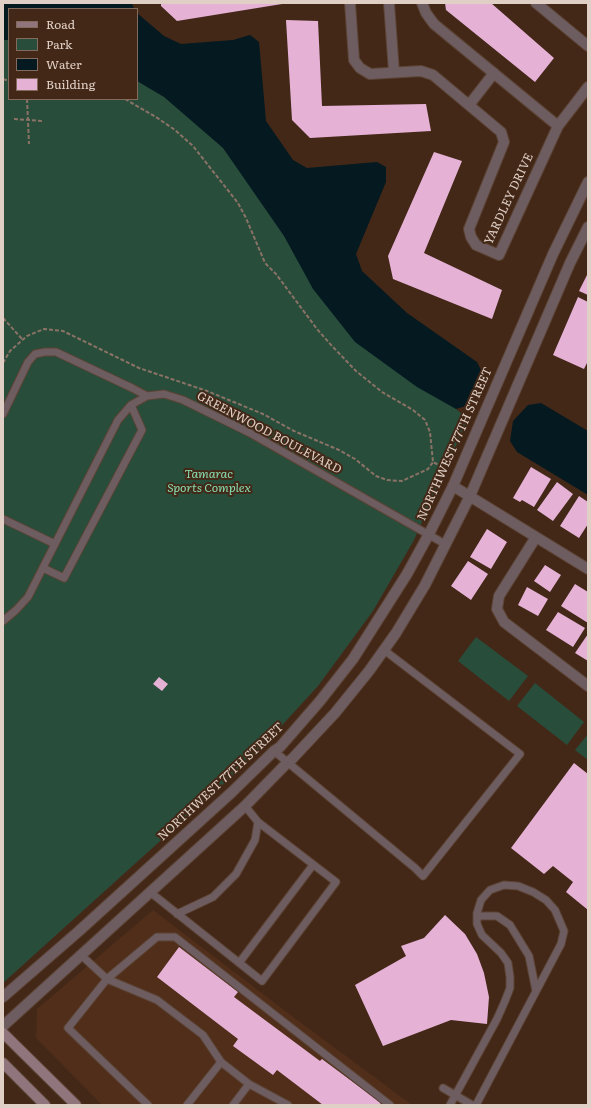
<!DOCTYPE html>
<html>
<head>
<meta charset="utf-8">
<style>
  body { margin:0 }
  #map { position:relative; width:591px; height:1108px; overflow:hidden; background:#432818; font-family:Literata,serif }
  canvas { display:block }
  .frame { position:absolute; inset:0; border:4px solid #e0cfc5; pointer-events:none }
  .legend { position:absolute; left:8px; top:8px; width:130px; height:92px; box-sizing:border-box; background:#432818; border:1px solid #826b5d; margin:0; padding:5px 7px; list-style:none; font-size:12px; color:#e0cfc5 }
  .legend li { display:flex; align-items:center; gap:8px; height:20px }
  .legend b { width:20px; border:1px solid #826b5d }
</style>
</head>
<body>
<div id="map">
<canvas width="591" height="1108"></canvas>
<div class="frame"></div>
<ul class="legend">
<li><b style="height:5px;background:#90767c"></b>Road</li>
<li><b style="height:11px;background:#294d3b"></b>Park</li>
<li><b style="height:11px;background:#041920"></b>Water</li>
<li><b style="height:11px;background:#e5b2d6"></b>Building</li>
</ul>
</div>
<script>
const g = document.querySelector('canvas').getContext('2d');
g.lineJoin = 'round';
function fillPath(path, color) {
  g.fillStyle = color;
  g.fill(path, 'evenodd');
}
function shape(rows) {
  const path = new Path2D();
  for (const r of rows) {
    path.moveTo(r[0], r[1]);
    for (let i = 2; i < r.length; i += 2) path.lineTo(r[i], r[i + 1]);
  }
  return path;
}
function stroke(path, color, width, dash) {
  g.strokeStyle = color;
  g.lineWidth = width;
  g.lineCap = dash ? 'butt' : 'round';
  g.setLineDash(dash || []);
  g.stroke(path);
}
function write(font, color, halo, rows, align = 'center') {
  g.font = font + ' Literata,serif';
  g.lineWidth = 4;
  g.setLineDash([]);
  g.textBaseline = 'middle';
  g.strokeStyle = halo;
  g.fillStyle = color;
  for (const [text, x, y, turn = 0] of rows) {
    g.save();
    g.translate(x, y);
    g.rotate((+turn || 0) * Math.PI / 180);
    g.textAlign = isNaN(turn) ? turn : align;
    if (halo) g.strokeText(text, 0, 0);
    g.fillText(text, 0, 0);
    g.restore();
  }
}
fillPath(shape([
  [153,910,288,1013,412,1105,102,1105,36,1038,37,1009]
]), '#502e1a');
fillPath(shape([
  [9,33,9,99,137,99,137,75,183,103,456,409,468,419,414,540,373,611,318,686,252,758,3,983,3,34],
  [476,637,528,676,509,701,458,661],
  [535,683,584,722,567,745,517,706],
  [588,734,588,760,575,750]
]), '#294d3b');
fillPath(shape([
  [3,3,132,3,134,9,9,9,9,40,3,40],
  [137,13,164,36,181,44,233,40,250,35,259,42,266,121,293,160,307,168,377,162,386,167,386,182,356,254,362,271,407,313,477,362,481,370,477,390,466,406,456,409,417,387,355,342,313,289,284,236,223,148,164,97,137,81],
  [541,403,588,431,588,495,517,452,510,441,513,421,528,405]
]), '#041920');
fillPath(shape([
  [161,3,282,3,282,4,177,21,161,6],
  [445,3,491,3,554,58,535,82,446,10],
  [286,20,318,21,322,106,426,104,431,131,310,138,292,120],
  [434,152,462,161,424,253,502,290,492,319,393,279,388,256],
  [588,273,588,295,579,291],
  [578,297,588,302,588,361,584,369,553,355],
  [531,467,551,479,534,507,522,500,520,502,513,498],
  [557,482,573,494,553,521,537,510],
  [579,496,588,502,588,524,579,538,560,526],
  [487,529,507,542,491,569,470,557],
  [468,561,488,574,471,600,451,586],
  [545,565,561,575,550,592,534,581],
  [575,584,588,592,588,623,561,606],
  [527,587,548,599,538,616,518,605],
  [558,612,585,628,573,647,546,630],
  [588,634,588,661,575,653],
  [159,677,168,684,162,691,153,684],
  [574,763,588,774,588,910,566,892,573,882,553,866,544,874,511,848],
  [445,915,465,934,477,954,484,973,489,997,487,1024,451,1020,383,1046,355,985,406,956,401,946,424,938],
  [179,947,238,992,234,997,320,1061,322,1059,381,1103,379,1105,323,1105,277,1070,273,1075,233,1046,238,1039,157,977]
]), '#e5b2d6');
const service = shape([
  [3,414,28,362,35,354,45,352,56,352,132,388,147,396],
  [3,519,55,544],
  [43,568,64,578,142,430,131,405],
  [3,621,16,610,28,597,118,420,131,405,147,396,164,394,183,400,250,433,445,544],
  [274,751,415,868,423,876,520,754,384,650],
  [150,892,262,981,336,882,258,822,245,806],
  [177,914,213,897,236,874,255,840,258,822],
  [477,916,497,916,510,925,529,956,536,991],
  [81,955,107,979,157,937,175,937,390,1105],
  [239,963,313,865],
  [443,1088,472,1105],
  [148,1105,68,1028,107,979,157,1000,203,1035,221,1062,249,1084],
  [187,1105,221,1062],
  [233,1105,249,1084,288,1105],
  [450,1105,497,1019,505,1001,510,988,510,977,508,963,501,953,482,935,477,924,477,913,481,900,490,890,504,885,518,886,533,892,546,900,555,910,564,931,561,944,476,1105]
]);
const minor = shape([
  [350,3,354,60,360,68,370,74,421,71,433,75,501,132,504,142,469,229,471,237,476,245,499,255,558,126,588,87],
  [389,3,394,72],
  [422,3,426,13,434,24,558,126],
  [536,3,588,46],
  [469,105,494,73],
  [453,486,588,569],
  [536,537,499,596,497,609,504,622,588,686]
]);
const tertiary = shape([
  [3,997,79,931,232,792,274,751,280,747,320,701,353,659,407,574,429,534,453,486,553,254,588,182],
  [3,1026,245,806,287,763,292,759,335,713,369,671,396,633,425,585,470,496,570,263,588,227]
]);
const secondary = shape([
  [3,1033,76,1105],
  [3,1063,45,1105]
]);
stroke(service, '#5c4334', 9);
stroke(minor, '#5c4334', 12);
stroke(tertiary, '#5c4334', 12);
stroke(secondary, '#5c4334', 12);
stroke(shape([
  [3,79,9,81],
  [27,99,29,144],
  [125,99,156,117,175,130,193,146,238,203,246,218,265,263,276,274,317,329,332,346,356,371,382,392,413,410,425,420,430,432,433,462,446,469],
  [14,119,43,121],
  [3,318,23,340],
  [3,363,10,351,27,336,44,329,63,331,139,368,207,391,263,414,294,431,339,450,355,459,376,476,387,480,402,481,428,469,433,462]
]), '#8a7366', 2, [4, 2]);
stroke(service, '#6d5d61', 7);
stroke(minor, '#6d5d61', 10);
stroke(tertiary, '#6d5d61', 10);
stroke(secondary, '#90767c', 10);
write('12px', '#e0cfc5', '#432818', [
  ["YARDLEY DRIVE",509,199,-65],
  ["GREENWOOD BOULEVARD",269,433,28],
  ["NORTHWEST 77TH STREET",455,444,-66],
  ["NORTHWEST 77TH STREET",221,782,-43]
]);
write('italic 12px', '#86ddb0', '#432818', [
  ["Tamarac",209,474],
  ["Sports Complex",209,488]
]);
</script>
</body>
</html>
